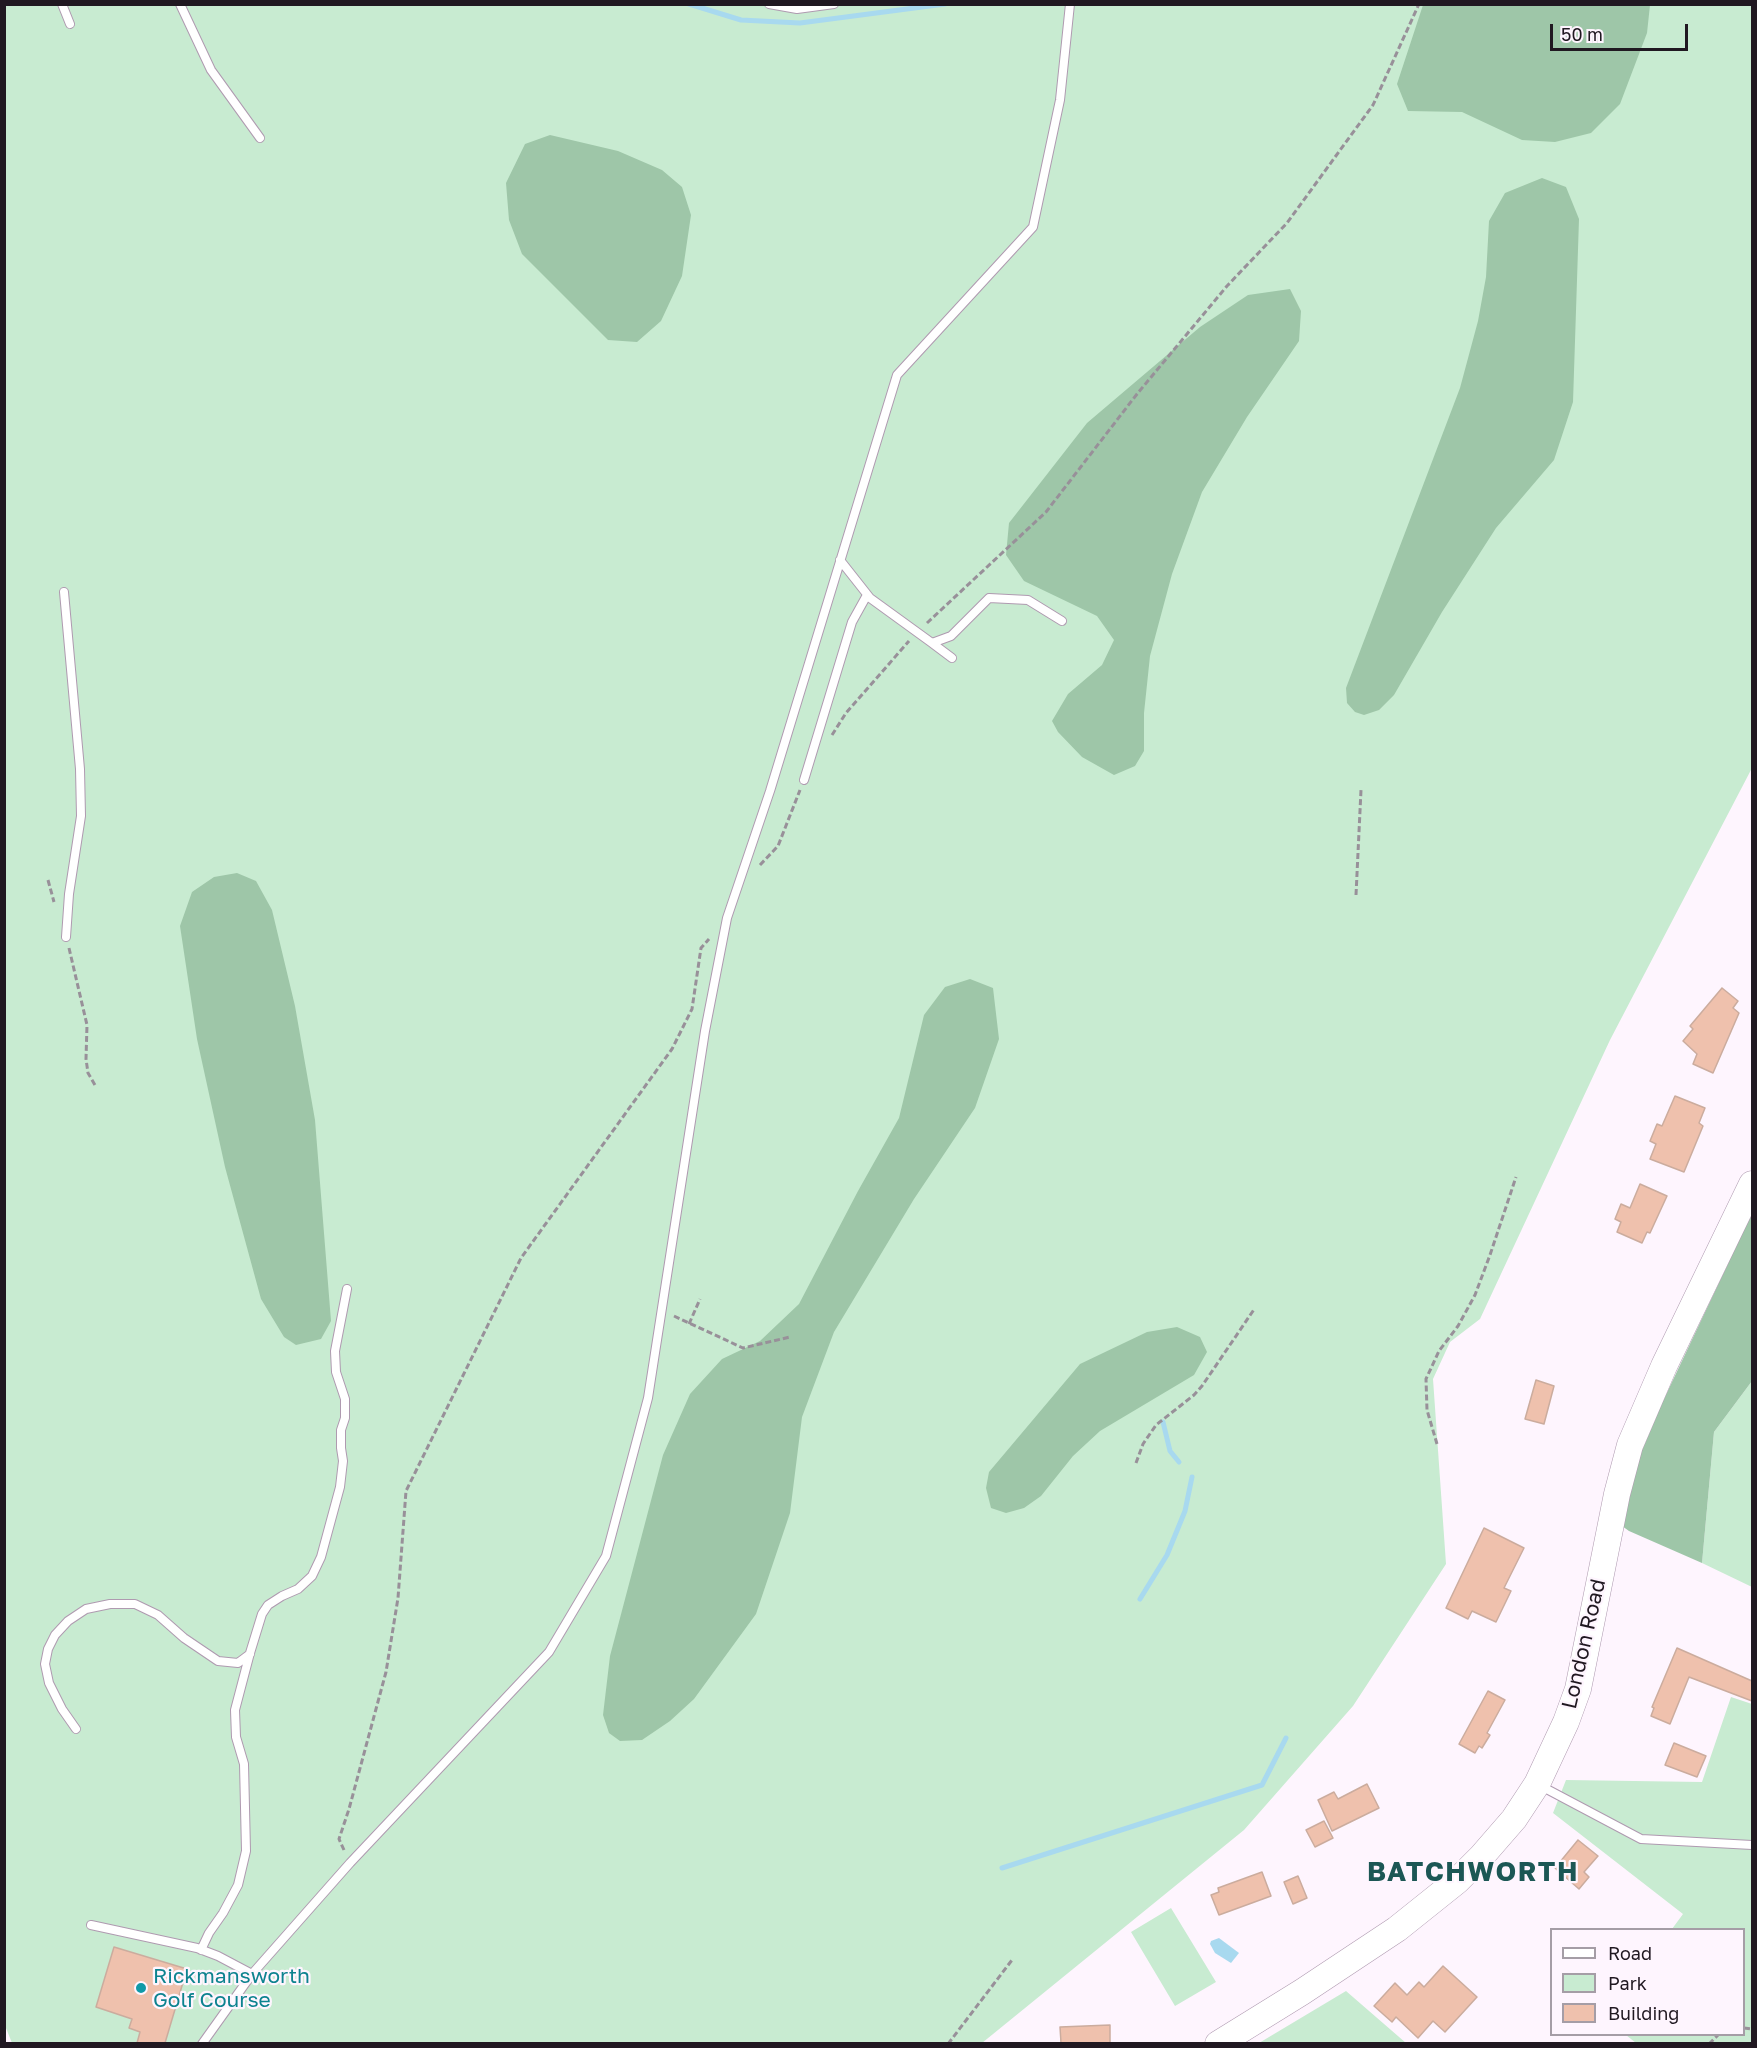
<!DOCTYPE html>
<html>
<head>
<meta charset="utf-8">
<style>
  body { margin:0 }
  #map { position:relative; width:1757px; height:2048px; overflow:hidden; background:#fef5fe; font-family:"Golos Text",sans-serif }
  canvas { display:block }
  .frame { position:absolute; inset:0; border:6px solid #201821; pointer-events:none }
  .legend { position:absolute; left:1550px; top:1928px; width:195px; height:108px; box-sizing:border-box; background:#fef5fe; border:2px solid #a59da6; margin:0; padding:8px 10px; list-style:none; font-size:18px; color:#201821 }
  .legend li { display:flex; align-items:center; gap:12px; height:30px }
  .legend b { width:30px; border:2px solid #a59da6 }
  .scale { position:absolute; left:1550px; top:24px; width:138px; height:27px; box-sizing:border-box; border:3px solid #201821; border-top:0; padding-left:8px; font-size:18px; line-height:21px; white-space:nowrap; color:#201821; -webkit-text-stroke:4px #fef5fe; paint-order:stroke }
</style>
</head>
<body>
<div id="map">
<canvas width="1757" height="2048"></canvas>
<div class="frame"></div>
<ul class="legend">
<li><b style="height:8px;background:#fff"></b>Road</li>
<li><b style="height:16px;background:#c8ebd1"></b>Park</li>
<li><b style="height:16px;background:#efc1ad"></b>Building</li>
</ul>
<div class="scale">50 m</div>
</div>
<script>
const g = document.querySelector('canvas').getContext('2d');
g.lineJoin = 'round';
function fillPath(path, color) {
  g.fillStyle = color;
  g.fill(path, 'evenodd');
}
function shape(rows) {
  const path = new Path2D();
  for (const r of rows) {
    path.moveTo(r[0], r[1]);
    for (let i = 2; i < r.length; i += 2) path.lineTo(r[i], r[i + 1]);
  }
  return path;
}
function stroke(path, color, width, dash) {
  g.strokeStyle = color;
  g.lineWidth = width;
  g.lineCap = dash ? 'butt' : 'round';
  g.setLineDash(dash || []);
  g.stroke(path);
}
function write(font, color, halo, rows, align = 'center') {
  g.font = font + ' "Golos Text",sans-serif';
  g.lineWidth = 4.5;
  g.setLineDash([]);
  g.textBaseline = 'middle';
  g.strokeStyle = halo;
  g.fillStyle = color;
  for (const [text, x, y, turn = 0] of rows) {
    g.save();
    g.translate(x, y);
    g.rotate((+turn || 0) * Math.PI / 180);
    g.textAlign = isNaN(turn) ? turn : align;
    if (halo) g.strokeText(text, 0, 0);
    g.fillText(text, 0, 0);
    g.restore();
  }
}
fillPath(shape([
  [4,5,1752,5,1752,768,1610,1040,1480,1319,1450,1342,1433,1379,1446,1564,1353,1706,1244,1830,982,2043,12,2043,4,2023],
  [1752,1381,1752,1587,1702,1563,1714,1432],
  [1731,1697,1752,1704,1752,2043,1636,2043,1626,2035,1744,2034,1744,1930,1672,1929,1683,1914,1553,1813,1566,1780,1702,1782],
  [1171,1908,1216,1982,1175,2006,1131,1932],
  [1346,1991,1406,2043,1259,2043]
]), '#c8ebd1');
fillPath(shape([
  [1423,5,1423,4,1650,5,1647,33,1620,104,1591,133,1555,142,1522,140,1462,112,1408,111,1397,84],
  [550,135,618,151,662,170,682,187,691,215,682,276,661,321,637,342,608,340,522,254,509,220,506,183,525,144],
  [1542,178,1566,187,1579,219,1573,402,1554,460,1496,528,1442,612,1394,695,1379,710,1364,715,1355,712,1347,703,1346,688,1460,388,1478,321,1486,277,1489,221,1505,193],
  [1290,289,1301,311,1299,341,1247,417,1202,492,1172,574,1150,656,1144,713,1144,751,1135,766,1114,775,1082,757,1058,732,1052,721,1068,694,1102,665,1114,640,1097,616,1024,581,1006,555,1009,523,1087,423,1200,327,1248,295],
  [237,873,256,881,272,910,295,1006,315,1120,331,1321,321,1339,296,1345,284,1337,261,1299,225,1167,197,1039,180,926,192,892,214,877],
  [970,979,993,988,999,1039,975,1108,914,1199,834,1332,802,1417,790,1513,756,1614,694,1699,670,1721,642,1740,620,1741,609,1733,603,1715,610,1656,663,1455,690,1394,722,1359,760,1341,799,1304,858,1191,899,1118,924,1015,945,987],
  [1752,1213,1752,1381,1714,1432,1702,1563,1629,1531,1622,1526,1637,1462,1663,1401],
  [1177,1327,1200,1337,1207,1352,1194,1375,1100,1431,1073,1456,1041,1496,1024,1508,1006,1513,991,1508,986,1488,989,1472,1080,1364,1147,1332]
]), '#9ec6a8');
fillPath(shape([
  [1219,1938,1239,1953,1231,1963,1215,1953,1210,1944,1211,1941]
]), '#a8d9ef');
stroke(shape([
  [689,4,741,20,800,23,945,4],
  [1163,1422,1170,1451,1179,1462],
  [1140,1599,1167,1555,1185,1511,1192,1477],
  [1002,1868,1262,1785,1286,1738]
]), '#a8d9ef', 5);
const building = shape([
  [1722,988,1738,1001,1733,1008,1739,1013,1713,1073,1693,1064,1697,1054,1683,1041,1693,1029,1690,1026,1722,988],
  [1675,1096,1705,1108,1699,1123,1703,1126,1684,1172,1650,1159,1656,1144,1650,1141,1657,1124,1662,1126,1675,1096],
  [1640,1184,1667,1196,1650,1233,1647,1232,1642,1243,1617,1232,1621,1222,1615,1219,1621,1204,1630,1208,1640,1184],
  [1536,1380,1554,1386,1544,1424,1525,1419,1536,1380],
  [1484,1528,1524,1548,1504,1588,1511,1591,1496,1622,1472,1611,1468,1619,1446,1608,1484,1528],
  [1677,1648,1752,1681,1752,1701,1689,1677,1670,1724,1651,1716,1654,1708,1652,1707,1677,1648],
  [1488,1691,1505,1700,1487,1733,1490,1735,1482,1748,1479,1746,1475,1753,1459,1744,1488,1691],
  [1674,1743,1706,1756,1697,1777,1665,1765,1674,1743],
  [1367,1784,1379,1808,1332,1831,1318,1800,1334,1792,1338,1799,1367,1784],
  [1324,1821,1333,1838,1315,1847,1306,1830,1324,1821],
  [1578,1840,1598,1856,1584,1872,1589,1877,1579,1889,1555,1868,1578,1840],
  [1262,1872,1271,1896,1219,1915,1211,1895,1219,1892,1218,1888,1262,1872],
  [1298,1876,1307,1898,1293,1904,1284,1882,1298,1876],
  [114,1947,187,1969,165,2043,137,2043,140,2032,129,2028,132,2019,96,2007,114,1947],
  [1443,1966,1477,1997,1445,2032,1433,2021,1418,2038,1396,2017,1392,2022,1374,2006,1395,1983,1407,1995,1419,1982,1424,1987,1443,1966],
  [1110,2025,1110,2043,1061,2043,1060,2027,1110,2025]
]);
fillPath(building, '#efc1ad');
stroke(building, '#cbac9e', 1.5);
const lane = shape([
  [62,4,70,24],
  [180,4,211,70,260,138],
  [769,4,797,9,834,4],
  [840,560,870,598,932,643,951,636,989,598,1028,600,1062,621],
  [64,592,80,769,81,816,69,894,66,937],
  [932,643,952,658],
  [804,780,852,622,867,595],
  [76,1729,62,1709,49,1683,45,1664,48,1649,55,1635,68,1621,86,1609,110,1604,135,1604,158,1615,184,1638,218,1661,238,1663,250,1654],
  [1539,1785,1641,1839,1752,1845],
  [91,1925,197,1948,218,1956,252,1974],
  [201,1950,209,1933,223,1913,238,1885,246,1851,244,1764,236,1737,235,1710,250,1653,262,1614,268,1605,282,1596,298,1589,312,1576,321,1557,340,1487,343,1461,341,1448,341,1430,345,1418,345,1399,336,1372,335,1351,347,1289],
  [202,2044,252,1974,350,1863,549,1652,606,1556,648,1398,705,1031,727,918,770,791,897,375,1033,227,1060,100,1070,4]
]);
const primary = shape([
  [1218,2044,1302,1992,1397,1929,1457,1881,1481,1857,1514,1819,1537,1784,1566,1722,1578,1689,1617,1494,1630,1445,1664,1366,1752,1184]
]);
stroke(lane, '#af9ab0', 10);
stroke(primary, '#af9ab0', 27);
stroke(shape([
  [927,623,1046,512,1137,394,1227,286,1287,223,1373,105,1419,4],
  [832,735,846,713,909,641],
  [760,865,778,846,800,790],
  [48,880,54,902],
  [1356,895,1361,790],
  [69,948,87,1025,86,1059,88,1073,95,1085],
  [674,1316,743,1348,790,1337],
  [689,1324,700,1299],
  [1437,1444,1427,1410,1426,1379,1439,1351,1458,1326,1475,1295,1490,1255,1516,1177],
  [1136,1463,1143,1444,1156,1425,1194,1395,1202,1386,1255,1308],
  [344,1850,339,1839,349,1809,386,1672,398,1598,406,1491,521,1258,672,1049,692,1009,701,948,709,939],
  [1744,2028,1752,2029],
  [948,2044,1012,1960],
  [1709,2044,1719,2034]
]), '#989099', 3, [6, 3]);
stroke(lane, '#fff', 8);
stroke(primary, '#fff', 26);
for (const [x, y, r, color] of [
  [141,1988,6,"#0f9aa8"]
]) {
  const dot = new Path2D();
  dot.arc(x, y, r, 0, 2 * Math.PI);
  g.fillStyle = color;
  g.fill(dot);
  stroke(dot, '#fef5fe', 2);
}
write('21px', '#201821', '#fef5fe', [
  ["London Road",1584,1644,-77]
]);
write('21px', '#0d838f', '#fef5fe', [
  ["Rickmansworth",153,1976],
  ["Golf Course",153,2000]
], 'left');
g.letterSpacing = '1.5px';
write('bold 27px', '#1c5755', '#fef5fe', [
  ["BATCHWORTH",1473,1872]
]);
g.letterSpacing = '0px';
</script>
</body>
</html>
